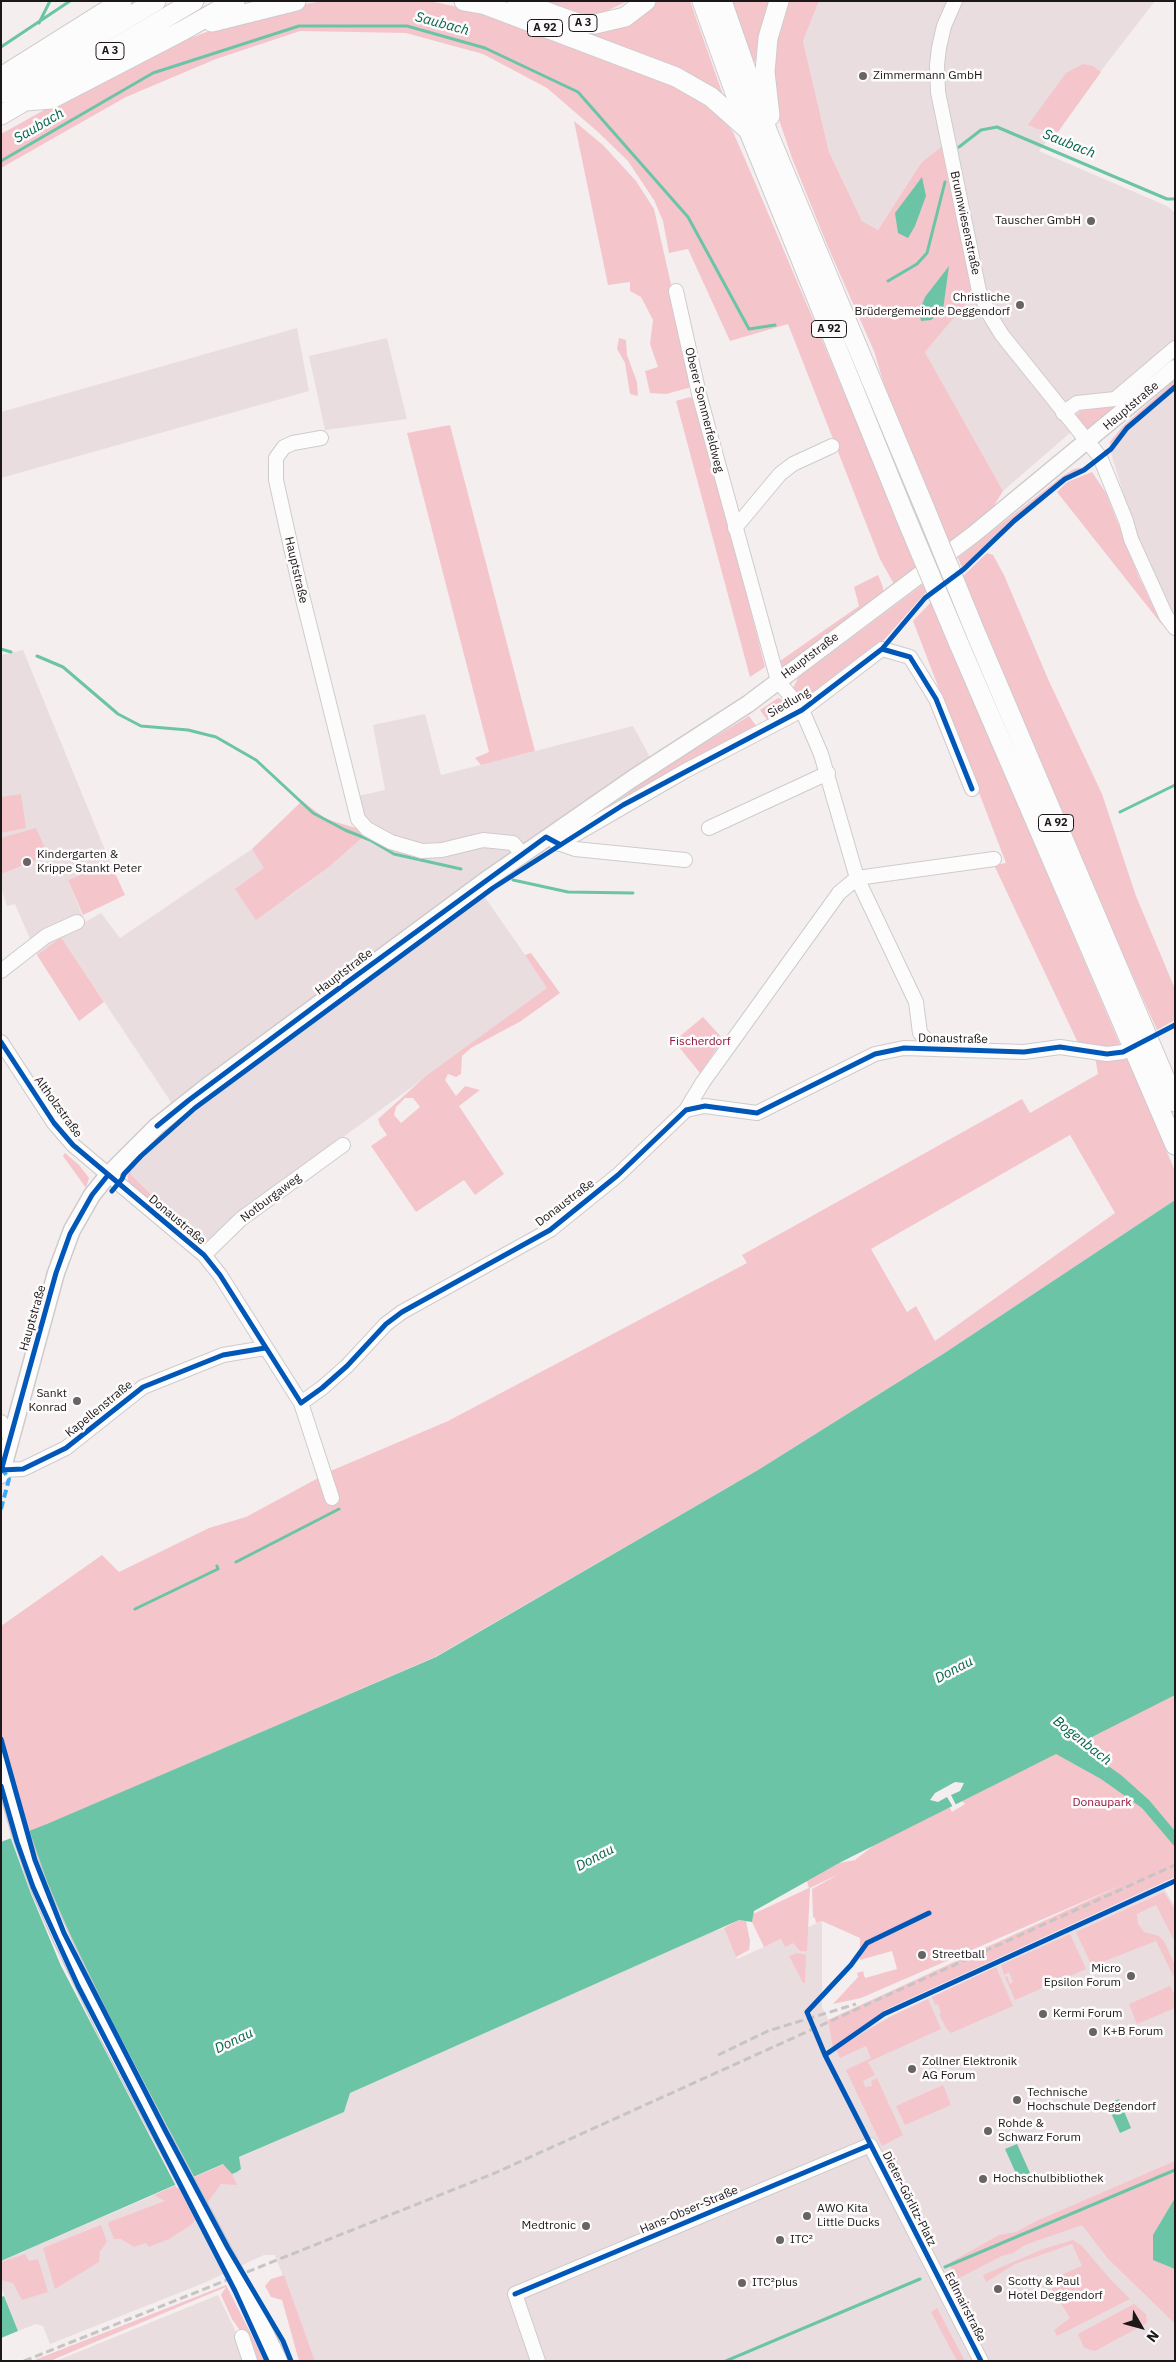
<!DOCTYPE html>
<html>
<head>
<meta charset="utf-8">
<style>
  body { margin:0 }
  #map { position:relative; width:1176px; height:2362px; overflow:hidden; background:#f4eeef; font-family:"IBM Plex Sans",sans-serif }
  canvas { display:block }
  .frame { position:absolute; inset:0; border:2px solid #1c1819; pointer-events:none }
  .north { position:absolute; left:1116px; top:2302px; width:50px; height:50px; -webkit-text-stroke:4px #fdfbfb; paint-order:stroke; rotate:128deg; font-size:14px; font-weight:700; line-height:20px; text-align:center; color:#1c1819 }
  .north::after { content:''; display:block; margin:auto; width:18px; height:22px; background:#1c1819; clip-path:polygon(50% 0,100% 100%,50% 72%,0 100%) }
</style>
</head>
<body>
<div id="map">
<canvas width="1176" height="2362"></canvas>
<div class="frame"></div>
<div class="north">N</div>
</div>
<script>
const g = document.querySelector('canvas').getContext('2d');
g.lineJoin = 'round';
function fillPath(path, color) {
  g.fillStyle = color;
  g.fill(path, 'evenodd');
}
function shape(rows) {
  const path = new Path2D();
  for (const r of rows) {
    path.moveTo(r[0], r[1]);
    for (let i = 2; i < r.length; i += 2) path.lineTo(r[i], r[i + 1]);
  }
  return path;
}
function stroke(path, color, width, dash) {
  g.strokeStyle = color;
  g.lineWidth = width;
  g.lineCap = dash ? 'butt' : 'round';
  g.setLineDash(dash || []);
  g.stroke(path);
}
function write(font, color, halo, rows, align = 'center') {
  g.font = font + ' "IBM Plex Sans",sans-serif';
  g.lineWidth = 5;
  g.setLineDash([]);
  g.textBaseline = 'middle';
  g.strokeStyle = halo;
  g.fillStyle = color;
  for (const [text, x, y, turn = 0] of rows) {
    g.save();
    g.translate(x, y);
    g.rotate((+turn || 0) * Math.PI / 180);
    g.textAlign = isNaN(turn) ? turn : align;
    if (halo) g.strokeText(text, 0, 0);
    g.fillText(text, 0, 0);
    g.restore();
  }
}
fillPath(shape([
  [819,1,1155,1,1039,151,1167,206,1175,213,1175,342,1003,491,925,352,974,293,942,147,921,163,878,230,862,221,829,152,803,41],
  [297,328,309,391,1,478,1,412],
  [387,338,407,419,325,430,309,356],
  [1175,390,1175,617,1138,542,1111,453,1130,428],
  [23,650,110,862,68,880,85,922,101,913,120,938,252,849,286,899,329,867,362,838,349,798,385,790,373,725,425,714,441,775,633,726,650,757,475,883,548,988,324,1151,200,1246,125,1175,183,1120,61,937,37,955,15,904,7,906,1,888,1,655],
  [1164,1888,1175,1907,1175,2162,1109,2260,1175,2324,1175,2361,315,2361,275,2255,264,2255,204,2283,50,2344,43,2326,36,2324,18,2331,1,2287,1,2261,175,2186,237,2172,241,2169,238,2158,344,2112,350,2093,711,1932,724,1928,737,1959,822,1921,822,2007,831,2025,834,2047,890,2016],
  [218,2295,235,2330,245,2361,56,2361]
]), '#eadddf');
fillPath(shape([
  [488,1,505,1,571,25,649,1,690,1,723,95,722,96,691,74],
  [546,1,628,1,602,13,583,14],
  [730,1,771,1,758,61,752,62],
  [785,1,819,1,803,41,829,152,862,221,878,230,921,163,942,146,974,294,925,352,1003,491,989,514,946,547,892,411,874,351,828,247,792,158,775,108,771,66],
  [317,2,434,2,482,12,650,73,716,108,733,132,751,173,919,569,895,586,880,559,788,324,730,341,688,249,669,253,663,221,654,200,628,161,598,132,547,88,483,54,406,33,300,31,216,59,126,97,1,168,1,134,109,74,160,50,232,22,267,11],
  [1083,64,1093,66,1101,72,1058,132,1038,129,1028,125,1066,73],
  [574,121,603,145,636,181,654,209,691,373,692,387,666,394,650,393,645,371,658,367,650,344,653,320,641,297,630,291,630,282,608,285],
  [619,338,626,340,627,355,637,382,638,396,630,394,625,363,617,349],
  [1175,380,1175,385,1127,427,1110,445,1110,442,1123,426],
  [1134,392,1093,428,1087,429,1081,426,1076,420,1076,416,1081,411,1118,405],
  [690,397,698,403,765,667,750,677,676,401],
  [450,425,535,751,481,765,475,758,489,752,407,433],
  [1084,467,1067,476,1013,519,962,568,958,558,1064,475,1074,469],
  [1092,472,1106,493,1139,577,1163,626,1057,492,1067,482],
  [987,553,993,555,1004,575,1048,679,1102,794,1136,896,1175,989,1175,1020,1157,1030,1048,787,963,576],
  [878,575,883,587,883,597,788,666,782,668,777,663,859,606,854,587],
  [925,583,928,590,868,658,812,696,804,698,797,696,793,688,798,678],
  [933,600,1028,829,1120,1045,1103,1049,1079,1045,994,865,1006,863,913,621],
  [778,698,787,701,789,706,786,711,768,721,760,710],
  [749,716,757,727,616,805,614,804,644,780],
  [21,794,26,828,1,833,1,797],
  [302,801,326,819,359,829,362,838,329,867,256,920,235,889,264,868,252,849],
  [36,828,48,855,1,874,1,838],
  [110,862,125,895,83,915,68,880],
  [61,937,104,1002,79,1021,37,955],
  [531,953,560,993,521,1021,471,1048,462,1056,461,1074,456,1077,448,1074,445,1080,456,1096,465,1086,480,1090,459,1106,504,1174,475,1195,464,1180,416,1212,371,1146,387,1135,380,1125,378,1119,426,1076,547,988,525,955],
  [405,1098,413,1098,420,1107,401,1123,394,1115,396,1107],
  [703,1017,723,1039,700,1073,674,1041],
  [1097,1055,1128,1060,1175,1171,1175,1200,943,1354,758,1470,435,1657,30,1832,1,1734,1,1626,102,1555,119,1572,209,1528,246,1517,333,1470,448,1421,747,1263,742,1255,1022,1099,1030,1113,1098,1074,1095,1057],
  [1070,1135,1115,1213,935,1341,916,1306,907,1312,871,1249],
  [65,1153,79,1165,89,1178,86,1188,63,1156],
  [131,1170,131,1175,166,1209,160,1212,128,1181,128,1175],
  [1175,1694,1175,1877,887,2009,833,2048,828,2020,1124,1884,861,1998,833,2004,858,1977,857,1973,863,1971,865,1978,897,1969,892,1951,860,1960,860,1938,822,1921,816,1923,815,1918,813,1917,812,1889,839,1874,810,1888,807,1951,800,1951,793,1943,785,1947,781,1939,764,1947,752,1922,753,1914,809,1888,807,1881,839,1863,855,1860,878,1842,949,1806,952,1812,965,1804,961,1800],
  [1164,1892,1175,1910,1175,1942,1156,1905,1137,1914,1138,1924,1144,1932,1159,1936,1164,1941,1175,1965,1175,1979,1156,1941,1092,1966,1076,1932],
  [739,1920,746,1921,750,1941,749,1950,736,1957,724,1928],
  [1070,1934,1086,1969,1015,2000,1005,1977,1007,1976,1010,1984,1013,1982,1009,1972,1004,1975,1001,1965],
  [797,1953,806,1955,805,1983,803,1983,789,1956],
  [996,1967,1013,2006,951,2033,946,2028,936,2008,939,2014,941,2013,938,2004,935,2005,932,1997],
  [1170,1986,1175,1996,1175,2008,1137,2024,1129,2004],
  [928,1999,941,2029,868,2062,875,2075,863,2081,865,2087,872,2086,871,2081,877,2078,903,2135,882,2146,846,2070,871,2058,866,2046,840,2058,836,2049,890,2017],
  [943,2085,951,2105,905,2125,896,2106],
  [1175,2161,1175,2324,1109,2260,1082,2225,1025,2245,1013,2253,1002,2256,957,2279,951,2269,951,2262,999,2235,1016,2232,1034,2222],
  [224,2164,232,2174,237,2185,221,2184,191,2225,169,2239,149,2247,146,2243,134,2247,121,2239,114,2239,108,2224,109,2222,165,2201,154,2195],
  [101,2225,107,2242,100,2251,99,2262,55,2289,43,2248],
  [1073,2240,1082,2246,1110,2279,1130,2299,1057,2336,1054,2330,1070,2318,1047,2281,1082,2266,1072,2244,1015,2264,986,2282,983,2275,1043,2249],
  [25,2254,29,2261,38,2259,48,2292,22,2300,13,2283,1,2280,1,2262],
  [284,2275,315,2361,299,2361,282,2300,271,2297,265,2286,271,2279],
  [226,2285,265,2361,254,2361,246,2339,232,2319,221,2295,226,2287,50,2361,32,2361],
  [1134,2304,1146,2314,1147,2323,1095,2351,1084,2348,1078,2334],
  [937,2308,965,2361,957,2361,931,2312]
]), '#f5c5cc');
fillPath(shape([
  [922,177,926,196,915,226,908,238,898,233,895,213],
  [949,266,943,310,931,320,921,321,919,312,925,297],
  [1175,1200,1175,1695,1082,1742,1084,1749,1121,1775,1149,1800,1175,1831,1175,1847,1142,1808,1101,1779,1056,1754,841,1862,754,1911,752,1922,739,1920,350,2093,344,2112,239,2157,241,2169,237,2172,232,2174,223,2164,1,2261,1,1842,47,1824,436,1657,758,1470,943,1354],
  [1119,2099,1131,2128,1120,2133,1107,2104],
  [1017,2144,1030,2173,1018,2178,1005,2149],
  [1175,2198,1175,2269,1153,2260,1153,2235],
  [4,2296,18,2331,1,2338,1,2297]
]), '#6cc4a7');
fillPath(shape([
  [955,1782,964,1783,960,1791,951,1795,956,1805,953,1807,947,1797,938,1802,930,1800,935,1793],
  [29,1830,36,1856,55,1901,90,1979,195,2180,177,2188,61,1966,31,1894,10,1836]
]), '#f4eeef');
stroke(shape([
  [39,23,50,1],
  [1,47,70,1],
  [959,147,981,130,997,127,1167,199,1175,199],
  [1,161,153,73,299,26,407,26,485,48,578,92,688,217,749,329,775,325],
  [888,281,917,264,927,253,945,182],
  [1,649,11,652],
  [37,656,63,667,118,714,141,726,188,730,216,737,256,760,313,813,345,830,370,840,394,854,461,869],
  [1120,812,1175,785],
  [513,880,568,892,633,893],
  [236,1562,339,1509],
  [135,1609,218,1569,217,1566],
  [945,2267,1175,2170],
  [726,2361,920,2279]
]), '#6cc4a7', 3);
const minor = shape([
  [955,1,944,26,939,48,937,65,938,92,979,291,989,314,1002,335,1100,457,1126,521,1131,539,1166,616,1175,628],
  [676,291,699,394,778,681,802,710,821,754,857,878,916,1002,920,1033,934,1048],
  [1063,413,1077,403,1115,399,1175,348],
  [321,438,293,443,284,447,276,458,276,480,298,579,358,819,367,829,391,842,422,851,442,850,483,840,513,843,522,854],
  [735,528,780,474,793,464,832,446],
  [709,828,828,773],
  [555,842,575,849,685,860],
  [559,844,685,771,802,710,882,649,910,657,936,699,972,789],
  [1,971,46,936,77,922],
  [1,1042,54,1123,73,1145,204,1255,220,1275,301,1403,332,1498],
  [686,1110,705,1106,757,1113,875,1054,904,1048,1024,1052,1060,1047,1107,1054,1123,1052],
  [204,1255,241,1219,343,1145],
  [301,1403,322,1388,347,1366,386,1324,402,1312,550,1230,618,1175,686,1110,703,1082,839,893,857,878,994,859],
  [1,1422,11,1438],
  [1,1470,23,1469,66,1448,143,1387,223,1355,265,1348],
  [242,2337,250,2361],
  [538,2361,515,2294,870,2145,981,2361]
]);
const major = shape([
  [1,1475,56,1273,72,1230,92,1195,108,1175,157,1126,205,1088,489,878,632,779,748,704,974,534,1175,368],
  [244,2290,279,2361]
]);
const highway = shape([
  [464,1,486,5,676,77,711,97,747,129],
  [517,1,577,23,595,24,625,17,646,1],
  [702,1,748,129,906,518],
  [722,1,768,133,926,511],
  [212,22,296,1],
  [1,77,122,1],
  [1,93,156,1],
  [26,101,51,99,182,31,235,1],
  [1,115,194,1],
  [770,116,765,72,768,38,779,1],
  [977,636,1175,1102],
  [959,644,1175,1145]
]);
stroke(minor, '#cfcbcb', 16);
stroke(major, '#cfcbcb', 19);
stroke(highway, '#cfcbcb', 21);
stroke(minor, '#fdfcfd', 14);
stroke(major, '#fdfcfd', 16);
stroke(highway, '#fdfcfd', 19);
stroke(shape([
  [718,2055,768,2031,856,2004],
  [24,2361,495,2173,1175,1865]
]), '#c6c4c4', 3, [8, 4]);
const majorBridge = shape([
  [1,1766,21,1835,39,1887,61,1937,109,2037,244,2290]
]);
const highwayBridge = shape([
  [926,511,977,636],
  [906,518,959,644]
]);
stroke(majorBridge, '#cfcbcb', 19, []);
stroke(highwayBridge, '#cfcbcb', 21, []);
stroke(majorBridge, '#fdfcfd', 16);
stroke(highwayBridge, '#fdfcfd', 19);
stroke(shape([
  [1,1509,9,1479,3,1470]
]), '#3fa9f5', 4, [8, 4]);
stroke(shape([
  [882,649,925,598,964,569,1014,521,1065,479,1084,470,1111,449,1127,428,1175,387],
  [1,1042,54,1123,73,1145,204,1255,220,1275,301,1403,322,1388,347,1366,386,1324,402,1312,550,1230,618,1175,686,1110,705,1106,757,1113,875,1054,904,1048,1024,1052,1060,1047,1107,1054,1123,1052,1175,1025],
  [157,1126,189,1100,342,986,546,837,559,844],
  [112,1191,122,1179,124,1174,141,1156,195,1108,493,888,623,805,802,710,882,649,910,657,936,699,972,789],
  [1,1470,23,1469,66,1448,143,1387,223,1355,265,1348],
  [1,1471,56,1273,70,1234,92,1195,108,1175],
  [1,1739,35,1860,64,1933,165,2130,228,2248,283,2341,291,2361],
  [1,1786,17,1842,33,1887,78,1986,235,2291,267,2361],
  [929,1913,867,1943,851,1965,807,2012,825,2055,981,2361],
  [825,2055,884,2014,1175,1881],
  [515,2294,870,2145]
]), '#0057b8', 5);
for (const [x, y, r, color] of [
  [863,76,5,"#686364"],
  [1091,221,5,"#686364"],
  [1020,305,5,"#686364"],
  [27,862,5,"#686364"],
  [77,1401,5,"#686364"],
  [922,1955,5,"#686364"],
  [1131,1976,5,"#686364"],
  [1043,2014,5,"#686364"],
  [1093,2032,5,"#686364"],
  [912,2069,5,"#686364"],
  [1017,2100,5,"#686364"],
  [988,2131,5,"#686364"],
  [983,2179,5,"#686364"],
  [807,2216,5,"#686364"],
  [586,2226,5,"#686364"],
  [780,2240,5,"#686364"],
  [742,2283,5,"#686364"],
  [998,2289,5,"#686364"]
]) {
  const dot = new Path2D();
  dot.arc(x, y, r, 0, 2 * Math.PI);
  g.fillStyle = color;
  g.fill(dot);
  stroke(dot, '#fdfbfb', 2);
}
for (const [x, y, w] of [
  [583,23,28],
  [545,28,35],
  [110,51,28],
  [829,329,35],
  [1056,823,35]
]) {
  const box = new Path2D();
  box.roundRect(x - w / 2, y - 8.5, w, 17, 4);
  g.fillStyle = '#fdfbfb';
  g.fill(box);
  stroke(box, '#1c1819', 1);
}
write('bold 11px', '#1c1819', null, [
  ["A 3",583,23],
  ["A 92",545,28],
  ["A 3",110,51],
  ["A 92",829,329],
  ["A 92",1056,823]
]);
write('12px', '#1c1819', '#fdfbfb', [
  ["Zimmermann GmbH",873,76],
  ["Tauscher GmbH",1081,221,"right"],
  ["Christliche",1010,298,"right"],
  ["Brüdergemeinde Deggendorf",1010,312,"right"],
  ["Kindergarten &",37,855],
  ["Krippe Stankt Peter",37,869],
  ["Sankt",67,1394,"right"],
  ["Konrad",67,1408,"right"],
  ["Streetball",932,1955],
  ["Micro",1121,1969,"right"],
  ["Epsilon Forum",1121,1983,"right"],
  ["Kermi Forum",1053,2014],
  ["K+B Forum",1103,2032],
  ["Zollner Elektronik",922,2062],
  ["AG Forum",922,2076],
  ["Technische",1027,2093],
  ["Hochschule Deggendorf",1027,2107],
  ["Rohde &",998,2124],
  ["Schwarz Forum",998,2138],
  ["Hochschulbibliothek",993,2179],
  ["AWO Kita",817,2209],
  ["Little Ducks",817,2223],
  ["Medtronic",576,2226,"right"],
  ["ITC²",790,2240],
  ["Scotty & Paul",1008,2282],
  ["Hotel Deggendorf",1008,2296],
  ["ITC²plus",752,2283]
], 'left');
write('12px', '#1c1819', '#fdfbfb', [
  ["Brunnwiesenstraße",965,223,78],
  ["Hauptstraße",1131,406,-40],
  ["Oberer Sommerfeldweg",704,410,76],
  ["Hauptstraße",296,570,77],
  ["Hauptstraße",810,656,-37],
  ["Siedlung",789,703,-30],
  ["Hauptstraße",344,972,-37],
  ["Donaustraße",953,1039,1],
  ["Altholzstraße",58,1107,54],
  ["Notburgaweg",271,1198,-37],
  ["Donaustraße",565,1203,-37],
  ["Donaustraße",177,1220,40],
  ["Hauptstraße",33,1318,-74],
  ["Kapellenstraße",99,1409,-39],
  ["Dieter-Görlitz-Platz",909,2199,63],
  ["Hans-Obser-Straße",689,2210,-23],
  ["Edlmairstraße",965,2307,63]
]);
write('12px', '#92183d', '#fdfbfb', [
  ["Fischerdorf",700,1042],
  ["Donaupark",1102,1803]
]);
write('italic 14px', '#00654a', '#fdfbfb', [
  ["Saubach",442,24,15],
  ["Saubach",39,126,-30],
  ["Saubach",1069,144,22],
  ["Donau",954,1670,-28],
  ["Bogenbach",1082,1741,38],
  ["Donau",595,1858,-28],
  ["Donau",234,2041,-26]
]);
</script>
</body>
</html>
